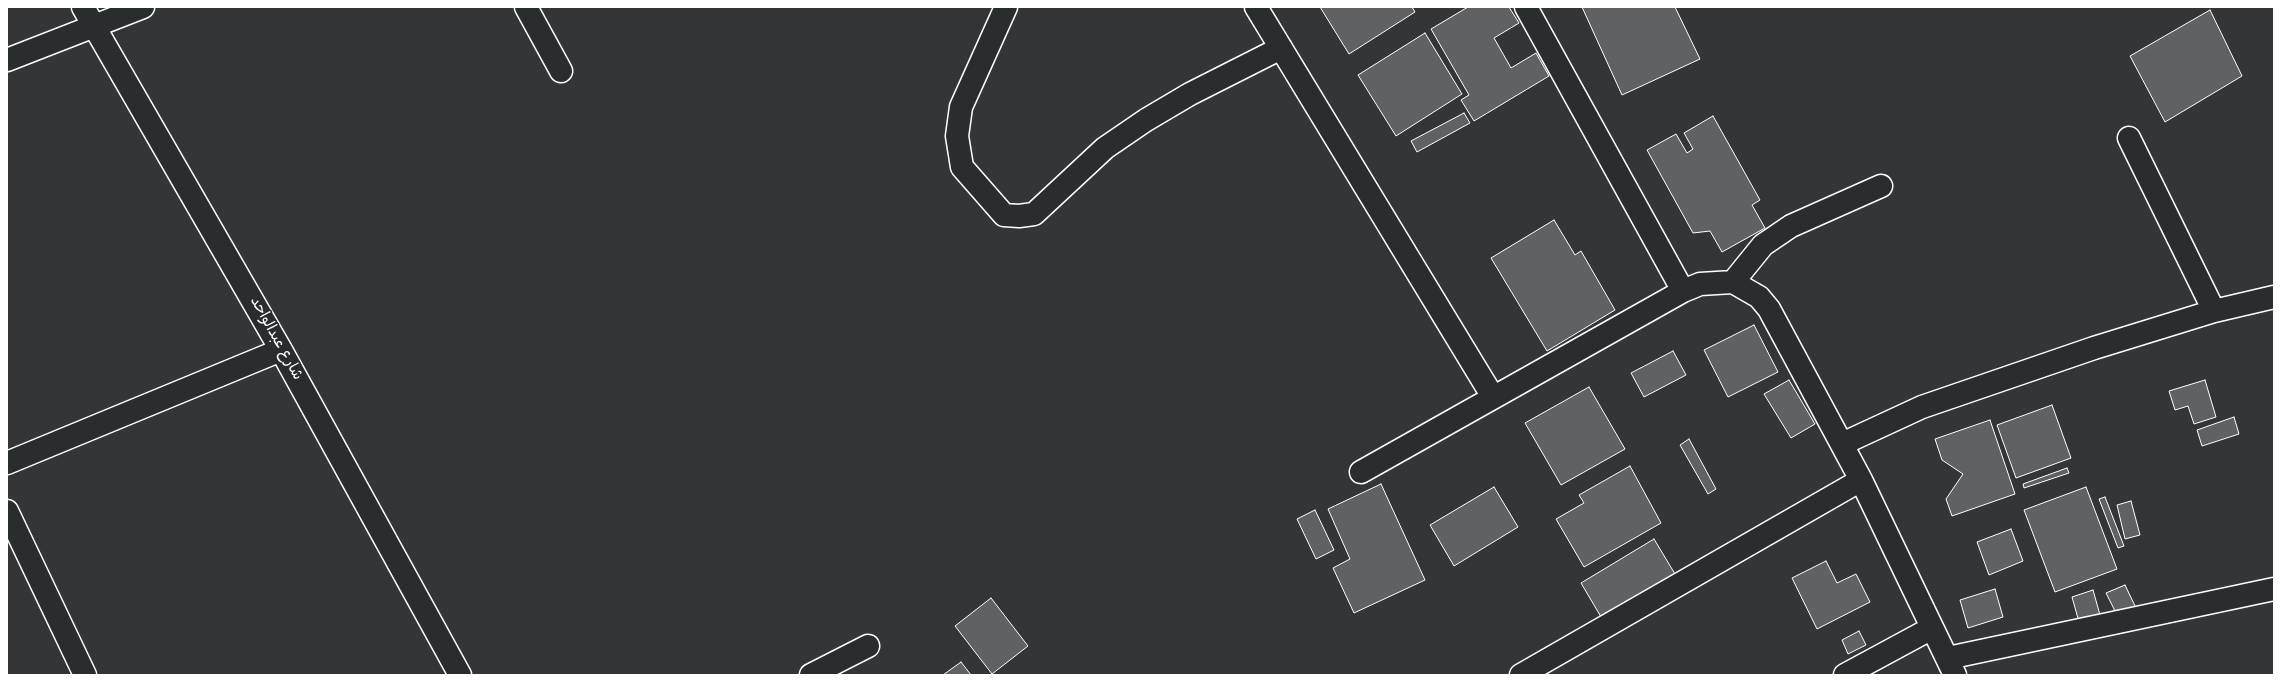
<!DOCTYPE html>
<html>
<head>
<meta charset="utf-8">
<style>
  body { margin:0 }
  #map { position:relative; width:2281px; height:682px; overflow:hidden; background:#333536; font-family:"Gochi Hand",sans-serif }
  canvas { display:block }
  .frame { position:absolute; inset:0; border:8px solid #fff; pointer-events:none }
</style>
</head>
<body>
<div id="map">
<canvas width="2281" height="682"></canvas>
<div class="frame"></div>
</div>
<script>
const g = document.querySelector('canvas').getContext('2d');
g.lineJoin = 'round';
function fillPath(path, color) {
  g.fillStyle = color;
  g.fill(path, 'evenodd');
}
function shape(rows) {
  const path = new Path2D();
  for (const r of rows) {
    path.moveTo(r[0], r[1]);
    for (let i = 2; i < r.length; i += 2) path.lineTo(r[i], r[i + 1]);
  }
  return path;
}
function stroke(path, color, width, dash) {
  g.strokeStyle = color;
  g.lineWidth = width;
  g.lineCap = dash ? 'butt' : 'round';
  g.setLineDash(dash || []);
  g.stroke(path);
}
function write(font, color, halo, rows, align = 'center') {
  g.font = font + ' "Gochi Hand","Playpen Sans Arabic",sans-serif';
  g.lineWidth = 3.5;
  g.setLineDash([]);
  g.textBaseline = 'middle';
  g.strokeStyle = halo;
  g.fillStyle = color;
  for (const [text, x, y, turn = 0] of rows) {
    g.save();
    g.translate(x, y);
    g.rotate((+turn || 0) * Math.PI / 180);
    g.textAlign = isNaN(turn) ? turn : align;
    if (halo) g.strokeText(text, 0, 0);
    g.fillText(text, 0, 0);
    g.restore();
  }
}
const building = shape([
  [1320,7,1412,7,1415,12,1349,54,1320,7],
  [1468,7,1509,7,1519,23,1494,38,1511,68,1536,53,1549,76,1474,121,1461,100,1469,95,1431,29,1468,7],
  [1582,7,1675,7,1700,59,1622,95,1582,7],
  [2210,10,2242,76,2165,122,2130,56,2210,10],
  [1425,33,1462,94,1396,136,1358,75,1425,33],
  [1464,113,1470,123,1417,152,1411,141,1464,113],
  [1713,116,1760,200,1752,205,1765,228,1722,252,1710,231,1693,233,1647,150,1676,134,1687,153,1693,149,1684,133,1713,116],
  [1554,220,1575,255,1581,251,1615,310,1547,351,1491,258,1554,220],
  [1754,325,1778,372,1728,397,1704,350,1754,325],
  [1673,351,1686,375,1644,397,1631,373,1673,351],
  [1789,380,1815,424,1791,438,1764,394,1789,380],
  [2205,380,2216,417,2194,424,2188,406,2175,410,2169,391,2205,380],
  [1589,387,1625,449,1561,485,1525,423,1589,387],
  [2052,405,2071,458,2016,478,1997,425,2052,405],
  [2234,417,2239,434,2202,446,2197,430,2234,417],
  [1990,420,2015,494,1952,516,1946,499,1963,474,1942,460,1935,439,1990,420],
  [1689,439,1716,489,1708,494,1680,445,1689,439],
  [1630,466,1661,523,1584,567,1556,519,1584,503,1579,495,1630,466],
  [2067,468,2069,473,2024,488,2023,484,2067,468],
  [1381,484,1425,580,1354,613,1333,568,1350,559,1328,509,1381,484],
  [1494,487,1518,527,1454,566,1430,525,1494,487],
  [2086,487,2117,569,2055,592,2024,510,2086,487],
  [2105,497,2124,546,2118,548,2099,499,2105,497],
  [2131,501,2140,535,2125,539,2117,505,2131,501],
  [1315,510,1334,550,1316,559,1297,519,1315,510],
  [2011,529,2023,561,1989,575,1977,542,2011,529],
  [1654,539,1678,579,1604,622,1581,583,1654,539],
  [1826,561,1837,583,1856,574,1870,602,1817,629,1792,578,1826,561],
  [2125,585,2136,608,2118,617,2106,593,2125,585],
  [1995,589,2003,617,1968,628,1960,600,1995,589],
  [2093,590,2100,615,2079,622,2072,597,2093,590],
  [991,598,1028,646,992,674,955,626,991,598],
  [1859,631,1866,645,1848,654,1842,640,1859,631],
  [961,662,971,675,943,675,961,662]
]);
fillPath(building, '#5f6162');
stroke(building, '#fff', 1);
const minor = shape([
  [83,7,281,350,460,675],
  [526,7,561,71],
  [1006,7,961,107,957,136,962,167,1004,215,1019,216,1034,214,1105,148,1146,120,1190,94,1281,48],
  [1256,7,1493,397],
  [1526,7,1683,291],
  [7,60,143,7],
  [2129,138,2214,311],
  [1733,282,1763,245,1791,226,1881,186],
  [1842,444,1922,407,2094,348,2214,311,2274,297],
  [7,463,281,350],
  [1361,472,1683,291,1700,284,1733,282,1759,297,1769,309,1861,480,1955,675],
  [7,511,85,675],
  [1948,658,2274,589],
  [811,675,868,646],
  [1521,675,1861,480],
  [1845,675,1932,628]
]);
stroke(minor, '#fff', 25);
stroke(minor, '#2a2d2e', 22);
write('15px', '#fff', '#2a2d2e', [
  ["شارع عبدالواحد",275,339,61]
]);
</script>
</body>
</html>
